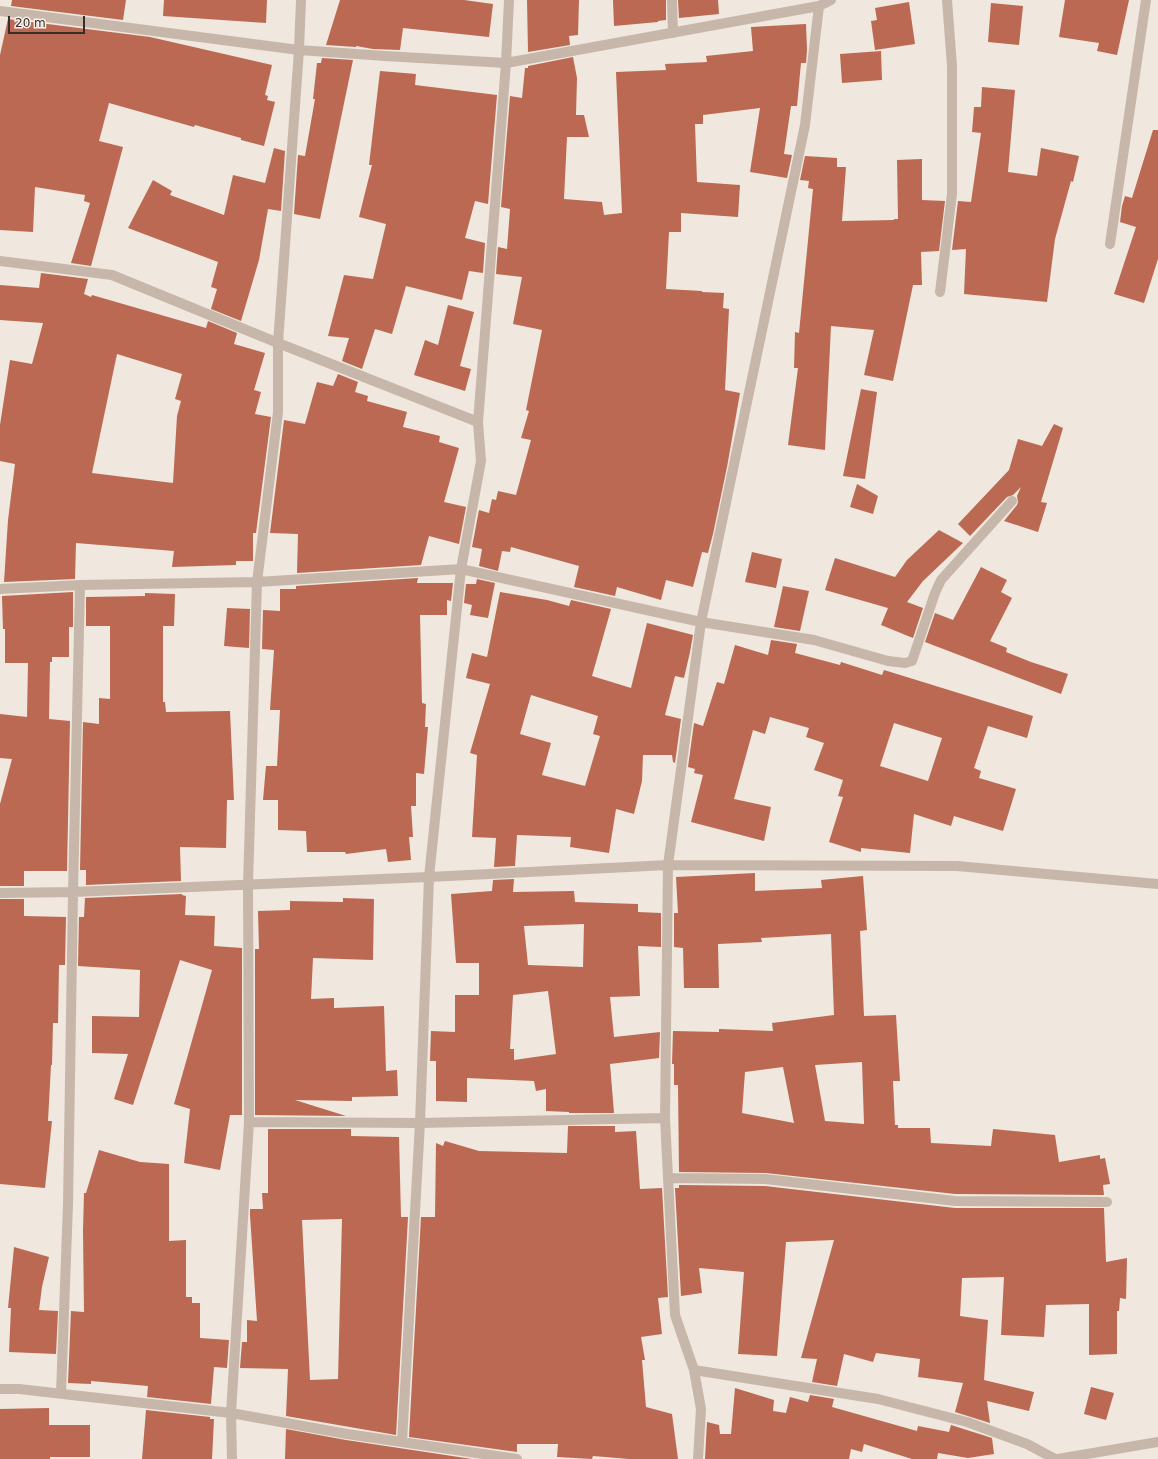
<!DOCTYPE html>
<html>
<head>
<meta charset="utf-8">
<style>
  body { margin:0 }
  #map { position:relative; width:1158px; height:1459px; overflow:hidden; background:#f0e7de; font-family:"DejaVu Sans",sans-serif }
  canvas { display:block }
  .scale { position:absolute; left:8px; top:16px; width:77px; height:18px; box-sizing:border-box; border:2px solid #362d2a; border-top:0; padding-left:5px; font-size:12px; line-height:14px; white-space:nowrap; color:#362d2a; -webkit-text-stroke:3px #f8f1ea; paint-order:stroke }
</style>
</head>
<body>
<div id="map">
<canvas width="1158" height="1459"></canvas>
<div class="scale">20 m</div>
</div>
<script>
const g = document.querySelector('canvas').getContext('2d');
g.lineJoin = 'round';
function fillPath(path, color) {
  g.fillStyle = color;
  g.fill(path, 'evenodd');
}
function shape(rows) {
  const path = new Path2D();
  for (const r of rows) {
    path.moveTo(r[0], r[1]);
    for (let i = 2; i < r.length; i += 2) path.lineTo(r[i], r[i + 1]);
  }
  return path;
}
function stroke(path, color, width, dash) {
  g.strokeStyle = color;
  g.lineWidth = width;
  g.lineCap = dash ? 'butt' : 'round';
  g.setLineDash(dash || []);
  g.stroke(path);
}
fillPath(shape([
  [12,0,126,0,123,20,11,6],
  [164,0,267,0,266,23,163,16],
  [340,0,464,0,493,4,489,37,403,28,400,50,373,49,356,46,356,47,326,45],
  [527,0,579,0,578,35,569,36,570,45,528,52],
  [613,0,666,0,666,20,658,21,658,22,614,26],
  [678,0,718,0,719,14,679,18],
  [1065,0,1129,0,1117,55,1097,51,1099,43,1059,37],
  [909,2,915,44,875,50,871,21,877,20,875,8],
  [991,3,1023,6,1019,45,988,42],
  [8,19,150,37,272,65,265,95,268,96,267,100,275,102,264,146,241,140,241,138,195,125,194,127,109,103,99,141,123,147,91,266,71,263,90,203,84,201,85,195,35,187,33,232,0,230,0,55],
  [806,24,807,50,806,63,801,63,797,106,791,106,784,154,792,155,787,178,750,172,760,108,703,115,703,124,695,124,697,182,740,185,738,217,681,213,681,232,669,232,666,289,702,291,702,292,724,293,723,308,729,309,725,390,740,393,727,467,713,534,708,553,702,552,693,587,666,580,661,600,617,587,615,596,574,587,579,566,511,547,510,552,502,551,498,571,479,566,482,549,472,547,479,510,489,513,492,499,496,500,498,491,516,495,531,440,521,438,529,411,526,410,542,330,513,324,522,277,496,274,498,247,507,249,510,209,501,207,510,96,522,98,525,68,528,68,528,66,573,57,577,78,576,115,584,115,589,137,567,137,564,199,602,202,604,215,622,213,616,72,666,70,665,64,707,62,706,56,753,51,751,27],
  [881,51,882,80,842,83,840,54],
  [322,58,353,60,320,219,294,214,298,155,305,156,315,99,313,99,317,63,321,63],
  [380,71,416,74,415,85,497,95,488,204,475,201,465,238,485,243,483,273,469,271,462,300,406,286,392,334,375,329,362,369,342,361,349,338,328,336,344,275,373,279,386,224,359,217,372,165,369,165],
  [982,87,1015,90,1008,172,1037,176,1041,148,1079,156,1073,182,1071,181,1055,239,1047,302,964,294,966,249,952,250,958,201,971,202,981,133,972,132,974,107,981,107],
  [1153,130,1158,130,1158,259,1144,303,1114,294,1136,227,1120,222,1122,206,1125,196,1132,198],
  [274,148,285,151,281,211,268,209,259,260,241,321,211,309,217,289,211,287,218,262,128,228,153,180,172,191,170,195,224,215,233,175,265,183],
  [805,156,837,158,837,167,846,167,842,221,894,220,894,219,898,219,897,160,922,159,922,200,945,201,939,251,921,252,922,285,913,285,893,381,864,375,874,330,831,326,825,450,788,445,798,368,794,368,795,332,799,333,813,189,808,188,809,181,800,180],
  [41,273,88,279,84,294,91,297,92,295,206,328,208,321,237,333,234,344,265,353,254,390,261,392,255,414,271,417,256,533,253,533,253,561,236,561,236,565,172,567,174,551,76,543,75,579,4,582,8,520,15,464,0,461,0,425,10,360,32,364,43,323,0,320,0,285,39,288],
  [117,354,182,374,175,399,181,401,177,416,173,483,92,473],
  [448,305,474,312,460,366,471,369,465,391,414,375,425,340,438,345],
  [338,374,358,382,355,392,368,396,367,401,407,412,403,427,440,436,439,442,459,448,444,502,466,507,459,544,429,536,421,565,297,573,298,534,270,533,284,420,305,424,317,382,333,386],
  [861,389,877,392,865,479,843,476],
  [1054,424,1063,428,1041,502,1047,503,1038,532,1004,521,1017,505,1018,502,1017,496,1021,487,1013,495,1007,497,970,536,958,524,1009,470,1018,439,1042,446],
  [857,484,878,496,873,514,850,507],
  [939,530,963,543,923,581,907,602,923,608,913,638,881,625,888,608,825,590,835,558,895,577,907,560],
  [752,552,782,559,776,588,745,582],
  [981,567,1007,580,1001,592,1012,598,990,641,1007,648,1006,652,1031,662,1068,674,1061,694,925,642,935,613,953,620],
  [418,578,417,583,453,583,451,601,447,600,447,615,420,615,422,703,426,704,425,727,428,727,424,774,416,773,416,806,411,806,413,837,409,837,411,860,388,862,386,849,346,854,345,852,307,852,306,831,278,830,278,800,263,800,266,766,277,766,280,710,270,710,274,650,262,649,263,610,280,611,280,589,296,589,296,586],
  [477,579,495,583,488,618,470,615,472,605,464,603,466,584,476,584],
  [783,586,809,591,800,631,774,627],
  [73,592,73,627,69,627,69,657,52,657,52,662,50,662,49,719,70,721,67,871,24,871,24,886,0,886,0,804,12,759,0,758,0,714,27,717,28,663,5,663,5,629,3,629,2,596],
  [500,592,547,600,569,606,571,600,611,609,592,676,631,688,647,623,693,635,690,652,684,678,675,676,665,715,681,719,675,763,673,762,672,755,643,755,642,781,634,814,616,809,609,853,570,847,571,837,517,835,515,866,494,867,496,838,472,837,477,755,470,753,490,684,466,678,472,653,487,657],
  [531,695,598,716,593,734,600,736,585,786,542,775,551,743,520,734],
  [145,593,175,594,174,626,163,626,163,702,165,702,166,712,230,711,234,800,227,800,226,848,180,847,181,881,86,885,86,870,80,870,83,722,99,724,99,698,110,699,110,626,86,626,86,597,145,596],
  [227,608,250,609,249,648,224,646],
  [771,640,797,644,795,653,840,665,841,662,882,675,884,670,1033,716,1027,738,988,726,974,768,981,771,979,778,1016,789,1003,831,954,816,951,826,914,814,910,853,861,848,861,852,829,842,843,797,838,796,843,780,814,770,824,743,806,737,809,728,770,717,765,734,753,730,734,799,771,807,764,841,691,822,703,775,694,773,695,769,688,767,694,723,703,726,717,682,724,684,735,645,768,655],
  [894,723,942,738,928,781,880,766],
  [755,873,755,891,822,888,821,880,863,876,867,930,860,931,864,1016,896,1015,900,1081,893,1081,895,1125,898,1125,898,1128,930,1128,931,1143,991,1146,993,1129,1055,1135,1059,1162,1100,1155,1100,1159,1105,1158,1110,1184,1103,1185,1104,1195,955,1194,766,1173,679,1172,678,1085,674,1085,674,1064,672,1064,673,1031,719,1032,719,1029,773,1031,772,1023,834,1015,831,934,761,938,762,942,718,944,719,988,684,988,683,948,674,947,674,913,678,913,676,877],
  [862,1062,864,1124,825,1121,815,1065],
  [783,1067,794,1123,742,1113,745,1072],
  [514,879,513,892,574,891,575,902,638,904,638,912,661,913,661,947,638,946,640,996,610,997,614,1037,660,1032,659,1058,610,1064,614,1113,569,1113,569,1112,546,1111,546,1089,536,1091,534,1081,467,1078,467,1102,436,1101,436,1061,430,1061,431,1031,455,1032,455,995,479,995,479,963,456,963,451,894,492,891,493,880],
  [584,924,583,967,528,965,524,926],
  [548,991,556,1054,514,1060,514,1049,510,1049,513,995],
  [182,894,182,895,186,896,185,915,215,916,214,946,242,948,242,1115,230,1115,220,1170,184,1163,190,1109,174,1104,212,970,180,960,133,1105,114,1099,128,1054,92,1053,92,1016,139,1017,140,970,78,966,79,917,84,917,85,898],
  [343,898,374,899,373,960,313,958,311,999,334,998,334,1008,384,1006,386,1071,397,1070,398,1096,352,1097,352,1101,295,1100,346,1116,255,1115,255,949,259,949,258,911,290,910,290,901,343,902],
  [0,899,24,899,24,916,66,917,65,965,59,965,58,1023,53,1023,52,1065,51,1065,48,1121,52,1121,45,1188,0,1184],
  [568,1126,615,1126,615,1132,636,1131,640,1189,662,1188,668,1297,658,1298,662,1334,641,1337,645,1360,642,1360,646,1407,672,1414,678,1459,629,1459,593,1456,592,1459,557,1457,558,1444,517,1444,517,1452,409,1437,421,1217,435,1217,436,1143,443,1146,445,1141,479,1151,567,1153],
  [268,1129,351,1129,351,1136,399,1137,401,1217,408,1217,396,1435,286,1416,288,1369,240,1368,242,1342,247,1342,247,1320,257,1321,250,1215,250,1209,263,1209,262,1193,268,1193],
  [342,1219,338,1379,310,1380,302,1220],
  [99,1150,140,1162,169,1164,169,1241,186,1240,186,1297,192,1297,192,1303,200,1303,200,1338,229,1340,227,1368,214,1367,211,1404,147,1397,148,1386,91,1381,91,1384,68,1383,71,1311,84,1312,83,1231,84,1193,86,1193],
  [679,1185,765,1186,955,1208,1104,1208,1106,1262,1127,1258,1126,1299,1120,1298,1119,1311,1117,1311,1117,1354,1089,1355,1089,1304,1046,1305,1044,1337,1001,1335,1004,1277,962,1278,960,1316,988,1320,984,1380,1034,1392,1029,1411,987,1401,990,1423,955,1412,963,1383,918,1377,920,1359,876,1353,873,1362,844,1354,837,1386,812,1382,817,1359,801,1358,834,1240,786,1242,777,1356,738,1354,744,1272,699,1268,702,1293,681,1296,675,1188,679,1188],
  [14,1247,49,1257,42,1287,39,1310,58,1311,56,1354,9,1352,11,1308,8,1308],
  [1091,1387,1114,1393,1106,1420,1084,1414],
  [735,1388,774,1400,773,1411,786,1413,790,1397,808,1402,810,1395,834,1399,832,1407,917,1431,918,1426,949,1432,951,1425,992,1438,994,1454,968,1458,938,1453,937,1459,912,1459,864,1444,862,1452,851,1449,849,1459,705,1459,707,1422,719,1425,720,1434,731,1434],
  [49,1408,49,1425,90,1425,90,1457,50,1457,50,1459,0,1459,0,1409],
  [146,1410,210,1417,210,1419,214,1419,212,1459,142,1459],
  [286,1429,346,1440,472,1459,285,1459]
]), '#bb6952');
stroke(shape([
  [672,0,673,33],
  [0,11,299,50,385,56,506,63,819,6,831,0],
  [1110,244,1146,0],
  [0,261,112,275,278,343,478,422],
  [940,292,952,194,952,66,947,0],
  [0,589,80,585,257,582,461,569,701,622,814,640,888,661,905,663,912,661,935,593,941,580,1012,501],
  [0,893,73,892,429,877,668,865,957,866,1158,884],
  [249,1122,420,1123,665,1118],
  [668,1178,765,1179,955,1201,1107,1202],
  [694,1370,878,1399,967,1422,1027,1444,1055,1459],
  [0,1389,19,1389,231,1413,347,1434,517,1459],
  [61,1393,68,1204,73,892,80,585],
  [402,1442,420,1123,429,877,461,569,481,461,478,422,506,63,509,0],
  [232,1459,231,1413,249,1122,248,885,257,582,278,412,278,343,299,50,301,0],
  [698,1459,701,1409,694,1370,675,1315,665,1118,668,865,701,622,805,125,819,6],
  [1058,1459,1158,1442]
]), '#c7b7ab', 10);
</script>
</body>
</html>
